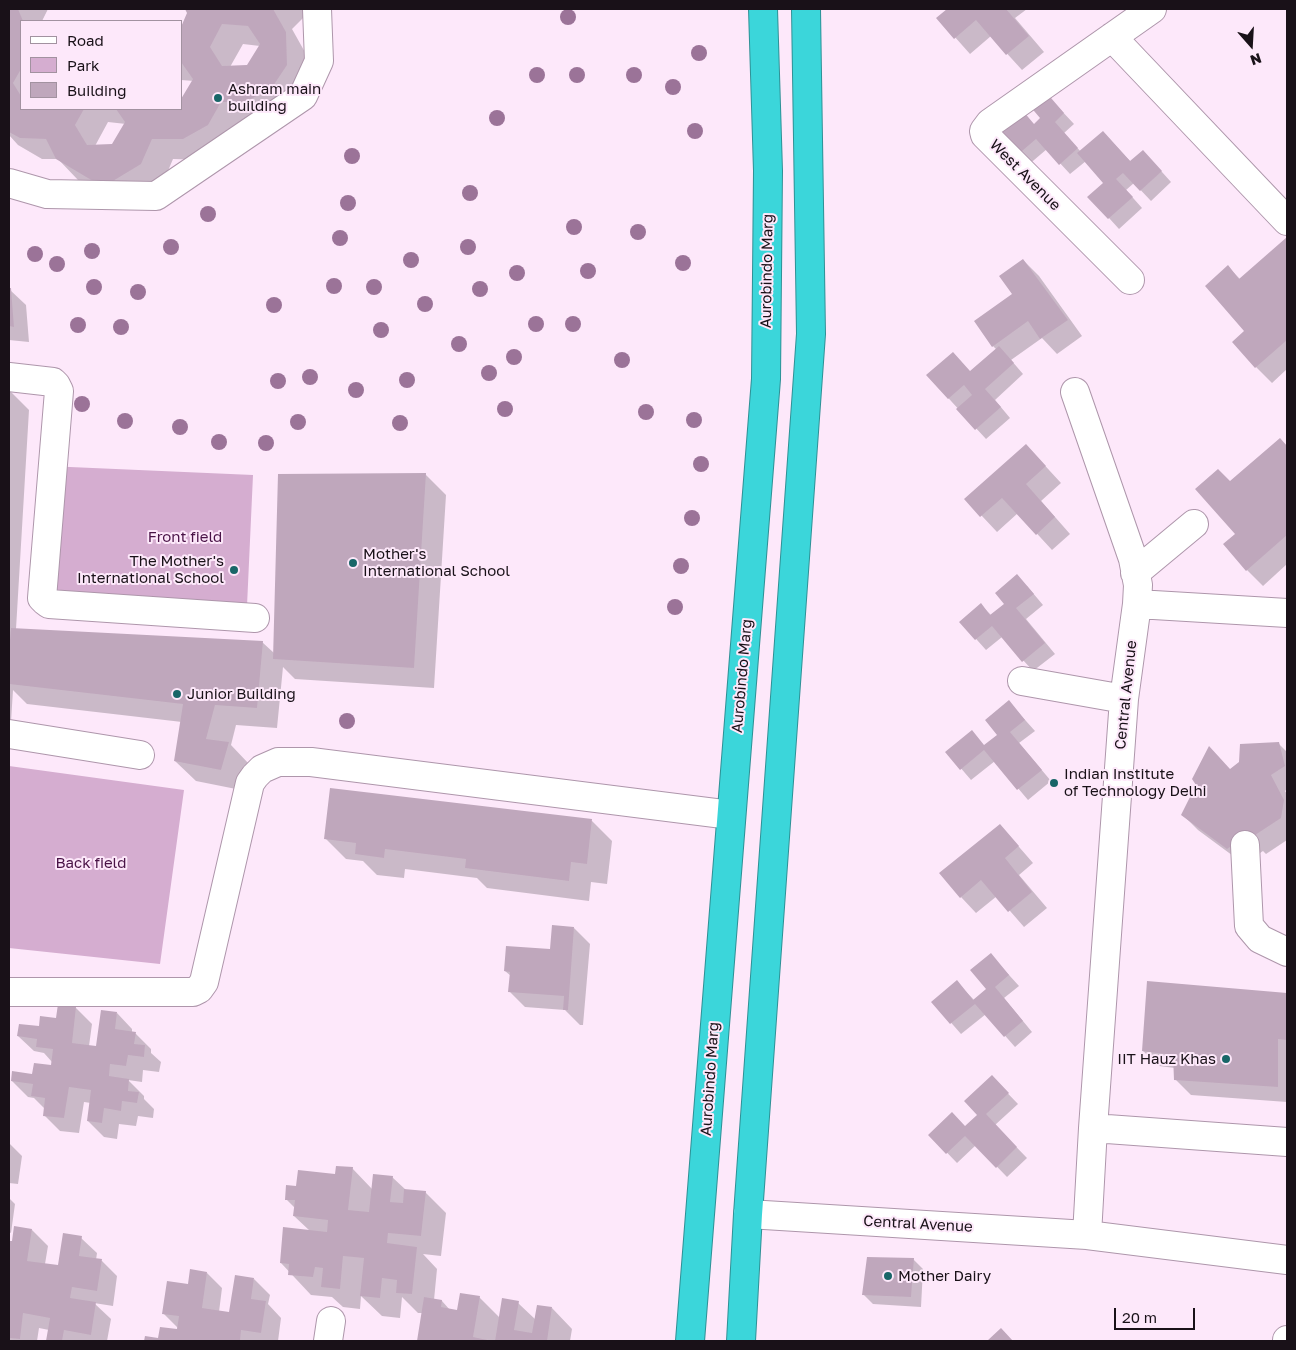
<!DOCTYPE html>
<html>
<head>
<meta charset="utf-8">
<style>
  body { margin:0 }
  #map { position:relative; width:1296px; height:1350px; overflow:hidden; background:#fde8fa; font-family:"Golos Text",sans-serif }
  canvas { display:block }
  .frame { position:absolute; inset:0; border:10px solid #191118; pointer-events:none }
  .legend { position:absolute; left:20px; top:20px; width:162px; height:90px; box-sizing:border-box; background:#fde8fa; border:1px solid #a292a0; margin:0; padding:6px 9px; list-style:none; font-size:15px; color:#191118 }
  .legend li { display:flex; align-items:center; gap:10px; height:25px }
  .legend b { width:25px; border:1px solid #a292a0 }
  .north { position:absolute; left:1226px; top:20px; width:50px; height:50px; -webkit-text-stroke:4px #fde8fa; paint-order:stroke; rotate:161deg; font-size:14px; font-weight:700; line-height:20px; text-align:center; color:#191118 }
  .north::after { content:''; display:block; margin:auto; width:18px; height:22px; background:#191118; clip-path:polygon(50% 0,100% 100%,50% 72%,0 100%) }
  .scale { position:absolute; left:1114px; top:1308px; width:81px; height:22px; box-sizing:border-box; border:2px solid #191118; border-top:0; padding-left:6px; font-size:15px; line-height:18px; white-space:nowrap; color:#191118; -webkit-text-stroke:4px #fde8fa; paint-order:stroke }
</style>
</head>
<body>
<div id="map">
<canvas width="1296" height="1350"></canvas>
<div class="frame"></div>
<ul class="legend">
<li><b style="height:6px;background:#fff"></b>Road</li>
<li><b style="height:14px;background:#d5add0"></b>Park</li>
<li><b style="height:14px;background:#bfa7bc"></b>Building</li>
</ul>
<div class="north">N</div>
<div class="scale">20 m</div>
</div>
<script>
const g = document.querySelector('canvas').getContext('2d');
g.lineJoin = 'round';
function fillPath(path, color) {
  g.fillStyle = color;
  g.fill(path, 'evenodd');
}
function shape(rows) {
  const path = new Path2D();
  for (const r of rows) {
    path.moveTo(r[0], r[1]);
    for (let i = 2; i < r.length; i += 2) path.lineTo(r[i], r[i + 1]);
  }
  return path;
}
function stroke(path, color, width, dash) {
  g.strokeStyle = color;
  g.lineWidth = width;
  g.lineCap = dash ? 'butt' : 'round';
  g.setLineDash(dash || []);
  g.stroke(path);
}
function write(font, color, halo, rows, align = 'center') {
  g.font = font + ' "Golos Text",sans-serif';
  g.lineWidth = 4;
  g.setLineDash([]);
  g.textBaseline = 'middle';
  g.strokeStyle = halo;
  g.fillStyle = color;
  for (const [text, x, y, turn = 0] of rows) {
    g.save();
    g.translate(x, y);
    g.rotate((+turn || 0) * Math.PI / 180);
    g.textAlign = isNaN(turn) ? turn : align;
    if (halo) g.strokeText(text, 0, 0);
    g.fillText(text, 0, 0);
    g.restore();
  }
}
fillPath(shape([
  [47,466,253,475,247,606,40,591],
  [9,766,184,790,160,964,9,948]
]), '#d5add0');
fillPath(shape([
  [9,9,48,9,42,21,21,21,21,109,181,109,194,81,181,80,181,30,189,13,186,9,304,9,304,17,292,29,306,54,308,86,204,160,173,159,162,185,125,207,78,180,58,159,42,159,18,145,9,135],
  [243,44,260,46,248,66,230,67],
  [108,122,126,124,113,145,95,146],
  [949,9,1027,9,1015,18,1044,52,1022,70,991,36,970,54,938,18],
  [1045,93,1074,124,1064,133,1081,152,1103,132,1131,162,1153,162,1171,182,1151,201,1134,183,1126,190,1142,208,1119,229,1109,218,1105,183,1086,161,1070,174,1047,149,1027,166,1016,156,1035,125,1042,118],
  [1287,239,1287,369,1272,383,1256,367,1228,267,1240,279],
  [1023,260,1039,276,1082,336,1057,354,1042,338,1011,360,1023,374,995,400,1010,418,986,439,928,376,971,372,996,349,993,346,1013,294],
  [9,289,26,305,29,342,9,340],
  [9,390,29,410,16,629,262,642,274,653,425,474,446,495,434,688,295,679,283,667,277,728,236,725,231,745,249,764,241,790,196,781,175,761,182,722,27,704,13,690,11,722,9,722],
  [1280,440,1287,446,1287,564,1263,586,1247,570,1237,534,1231,483],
  [1026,445,1061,483,1041,501,1070,534,1052,550,1018,513,997,532,966,499],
  [1027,586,1043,605,1026,619,1055,654,1033,671,1002,637,986,650,961,622,981,605,991,615],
  [1009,702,1035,731,1019,743,1051,781,1028,800,995,761,971,780,947,752,985,746,999,735],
  [1278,743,1287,752,1287,789,1285,791,1287,794,1287,840,1266,854,1263,851,1244,864,1198,830,1182,814,1231,770],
  [592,821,612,841,607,884,591,882,589,901,487,888,477,878,405,869,404,878,377,875,363,861,346,859,325,838],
  [1000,825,1033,863,1019,875,1047,908,1024,927,997,896,976,913,961,897],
  [574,928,590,944,583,1025,580,1025,565,1010,525,1007,510,992,511,976,505,971,551,951],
  [991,955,1019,986,1004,998,1032,1032,1015,1047,986,1014,961,1034,933,1002,957,982,974,1000,988,989],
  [1148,982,1287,994,1287,1102,1191,1095,1175,1079,1175,1068,1159,1066,1143,1051],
  [76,1008,92,1024,89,1046,97,1047,117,1013,132,1029,132,1033,136,1034,151,1049,151,1053,161,1062,159,1072,143,1070,142,1082,128,1080,144,1096,144,1099,154,1109,153,1118,138,1116,136,1126,119,1124,117,1139,104,1137,88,1121,91,1103,84,1102,79,1133,60,1131,44,1115,45,1109,34,1098,28,1097,12,1081,33,1075,52,1067,52,1062,44,1053,34,1051,18,1036,57,1019],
  [992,1077,1018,1104,995,1125,1027,1158,1007,1177,976,1145,957,1163,930,1135,966,1128,979,1115],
  [9,1143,22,1156,18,1184,9,1183],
  [352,1168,372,1189,392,1177,406,1190,425,1192,446,1213,441,1256,423,1254,437,1269,434,1300,442,1301,450,1310,458,1311,479,1297,500,1318,518,1303,536,1320,552,1308,572,1329,570,1341,418,1341,423,1313,418,1313,402,1297,400,1318,382,1316,361,1296,360,1309,343,1307,332,1297,311,1295,281,1263,310,1231,294,1216,295,1208,286,1199,297,1187],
  [9,1198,15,1204,11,1233,9,1232],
  [32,1230,48,1246,45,1264,59,1266,81,1238,97,1253,96,1260,102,1261,117,1276,113,1306,94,1303,111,1319,107,1341,47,1341,49,1330,39,1328,37,1341,9,1341,9,1242,13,1242],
  [913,1259,923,1269,921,1307,873,1304,863,1294],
  [207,1273,222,1288,219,1312,230,1314,254,1279,270,1295,268,1304,281,1318,278,1341,145,1341,146,1338,159,1340,178,1331,178,1328,163,1313,189,1285]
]), '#0003');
fillPath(shape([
  [9,9,18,9,23,21,21,21,21,69,13,83,21,96,21,109,84,109,75,125,87,145,112,144,125,122,116,109,181,109,181,99,193,79,181,62,181,27,187,13,185,9,273,9,286,32,287,65,273,86,246,102,221,102,208,125,183,139,152,139,141,164,103,187,56,159,46,139,20,138,9,132],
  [222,24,248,26,260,44,247,65,222,66,210,47],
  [947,9,1006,9,1029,36,1006,55,976,20,954,39,936,18],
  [1045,91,1064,113,1055,122,1078,148,1059,165,1036,139,1015,157,996,135,1023,111,1034,124,1040,118,1029,105],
  [1103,131,1130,161,1143,150,1162,171,1140,191,1123,173,1116,179,1133,197,1108,219,1087,197,1103,183,1077,153],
  [1287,237,1287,340,1255,368,1232,342,1244,331,1205,286,1228,265,1239,279],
  [1023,259,1068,320,1040,339,1028,321,992,347,974,321,1012,294,999,276],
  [9,288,11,288,14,327,9,326],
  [999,346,1014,363,985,389,1001,407,975,430,956,409,972,395,964,385,948,399,926,375,953,352,970,371],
  [1280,438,1287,446,1287,535,1246,571,1223,544,1235,534,1195,489,1218,469,1230,481],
  [1026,444,1046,466,1026,484,1055,517,1036,535,1002,498,980,517,964,499],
  [426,473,414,668,273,659,278,474],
  [1017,574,1034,594,1016,608,1045,643,1022,662,992,626,975,640,959,622,981,603,990,615,1004,604,995,593],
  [11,628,263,641,257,708,215,705,206,739,229,742,221,770,174,761,183,704,9,684,9,652],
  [1009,700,1025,720,1010,732,1042,770,1017,790,984,750,960,770,945,752,972,730,984,745,997,735,985,720],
  [1279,742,1285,766,1271,775,1284,800,1281,818,1249,839,1246,836,1227,849,1181,815,1196,785,1192,779,1209,746,1230,769,1239,762,1240,744],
  [330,788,592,819,587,864,571,862,569,881,465,868,466,859,385,849,384,858,355,854,356,843,324,839],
  [1000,824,1019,846,1005,858,1032,892,1008,912,981,880,960,898,939,873],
  [552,925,574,927,568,1010,563,1010,564,996,508,992,510,972,504,971,506,946,550,949],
  [991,953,1009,975,995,987,1023,1021,1004,1037,975,1004,950,1024,931,1002,957,980,973,1000,986,989,970,970],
  [1147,981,1287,993,1287,1040,1278,1039,1278,1087,1174,1080,1173,1055,1142,1051],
  [58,1004,76,1007,72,1043,96,1046,101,1010,117,1012,115,1029,136,1032,134,1044,145,1045,144,1057,128,1055,126,1066,110,1064,109,1076,129,1079,128,1091,139,1092,137,1103,122,1101,121,1111,104,1108,102,1123,87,1121,91,1090,69,1087,64,1118,43,1116,45,1098,31,1096,33,1084,11,1081,12,1071,32,1074,34,1063,51,1065,53,1049,36,1047,37,1039,17,1036,19,1024,39,1026,40,1016,56,1018],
  [992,1075,1009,1093,986,1114,1017,1147,996,1168,965,1136,946,1154,928,1135,952,1112,965,1126,977,1115,964,1101],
  [336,1166,353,1167,348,1210,369,1212,373,1174,393,1176,390,1202,403,1203,404,1189,426,1191,421,1236,388,1233,387,1243,417,1247,412,1294,396,1293,397,1280,382,1278,380,1298,360,1296,364,1258,343,1256,340,1289,321,1287,323,1268,315,1267,313,1277,288,1275,289,1264,280,1263,283,1227,327,1232,328,1220,293,1216,295,1200,285,1200,286,1185,296,1186,298,1170,335,1174],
  [14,1226,32,1229,27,1261,58,1265,63,1233,82,1236,79,1256,102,1259,97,1291,72,1287,70,1298,96,1302,91,1335,64,1330,62,1341,46,1341,50,1318,23,1313,20,1339,9,1338,9,1241,12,1241],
  [867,1257,914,1258,911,1297,862,1295],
  [190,1269,207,1272,202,1308,229,1312,235,1275,254,1278,251,1299,266,1301,261,1333,241,1330,240,1341,144,1341,145,1336,158,1338,160,1327,177,1329,179,1316,162,1314,167,1281,188,1284],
  [460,1293,480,1296,473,1337,492,1341,417,1341,424,1297,442,1300,441,1307,457,1310],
  [502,1298,519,1301,514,1330,532,1333,537,1305,552,1307,547,1341,495,1341],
  [1001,1328,1013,1341,987,1341]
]), '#bfa7bc');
const minor = shape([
  [1112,37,1287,221],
  [9,183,47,194,156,196,303,96,319,61,317,9],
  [1130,280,985,135,984,131,990,123,1152,9],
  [9,377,53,382,56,385,59,391,42,598,45,601,49,604,255,618],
  [1075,392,1133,559,1138,585,1137,604,1124,699,1093,1128,1087,1235],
  [1135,573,1194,524],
  [1137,604,1287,613],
  [1022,681,1124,699],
  [9,734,140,755],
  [1245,845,1249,926,1260,939,1287,952],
  [9,992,193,992,199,989,204,982,250,783,255,776,262,769,278,762,311,762,731,815],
  [1093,1128,1287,1142],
  [748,1214,1087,1235,1287,1260],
  [328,1341,331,1321],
  [1287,1341,1287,1340]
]);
const highway = shape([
  [690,1341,766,379,768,171,763,9],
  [741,1341,748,1214,811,334,806,9]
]);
stroke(minor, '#ae96ab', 30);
stroke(highway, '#2f9196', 30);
stroke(minor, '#fff', 28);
stroke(highway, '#3bd6da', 28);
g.fillStyle = '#9b7398';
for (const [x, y] of [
  [568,17],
  [699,53],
  [537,75],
  [577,75],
  [634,75],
  [673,87],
  [497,118],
  [695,131],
  [352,156],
  [470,193],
  [348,203],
  [208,214],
  [574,227],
  [638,232],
  [340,238],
  [171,247],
  [468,247],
  [92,251],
  [35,254],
  [411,260],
  [683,263],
  [57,264],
  [588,271],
  [517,273],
  [334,286],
  [94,287],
  [374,287],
  [480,289],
  [138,292],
  [425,304],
  [274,305],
  [536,324],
  [573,324],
  [78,325],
  [121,327],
  [381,330],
  [459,344],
  [514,357],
  [622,360],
  [489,373],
  [310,377],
  [407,380],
  [278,381],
  [356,390],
  [82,404],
  [505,409],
  [646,412],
  [694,420],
  [125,421],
  [298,422],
  [400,423],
  [180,427],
  [219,442],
  [266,443],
  [701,464],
  [692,518],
  [681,566],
  [675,607],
  [347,721]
]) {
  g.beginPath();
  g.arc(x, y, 8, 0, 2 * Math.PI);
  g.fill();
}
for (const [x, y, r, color] of [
  [218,98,5,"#186668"],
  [353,563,5,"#186668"],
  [234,570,5,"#186668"],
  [177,694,5,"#186668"],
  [1054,783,5,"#186668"],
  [1226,1059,5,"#186668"],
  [888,1276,5,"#186668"]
]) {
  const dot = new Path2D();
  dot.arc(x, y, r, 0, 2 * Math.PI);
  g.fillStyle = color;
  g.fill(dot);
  stroke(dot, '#fde8fa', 2);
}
write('15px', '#191118', '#fde8fa', [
  ["Ashram main",228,89],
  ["building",228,106],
  ["Mother's",363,554],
  ["International School",363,571],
  ["The Mother's",224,561,"right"],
  ["International School",224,578,"right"],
  ["Junior Building",187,694],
  ["Indian Institute",1064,774],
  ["of Technology Delhi",1064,791],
  ["IIT Hauz Khas",1216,1059,"right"],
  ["Mother Dairy",898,1276]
], 'left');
write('15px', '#191118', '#fde8fa', [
  ["West Avenue",1025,175,45],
  ["Aurobindo Marg",767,271,-89],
  ["Aurobindo Marg",742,676,-85],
  ["Central Avenue",1126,695,-84],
  ["Aurobindo Marg",710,1079,-86],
  ["Central Avenue",918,1224,3]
]);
write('15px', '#4a1347', '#fde8fa', [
  ["Front field",185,537],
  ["Back field",91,863]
]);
</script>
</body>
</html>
